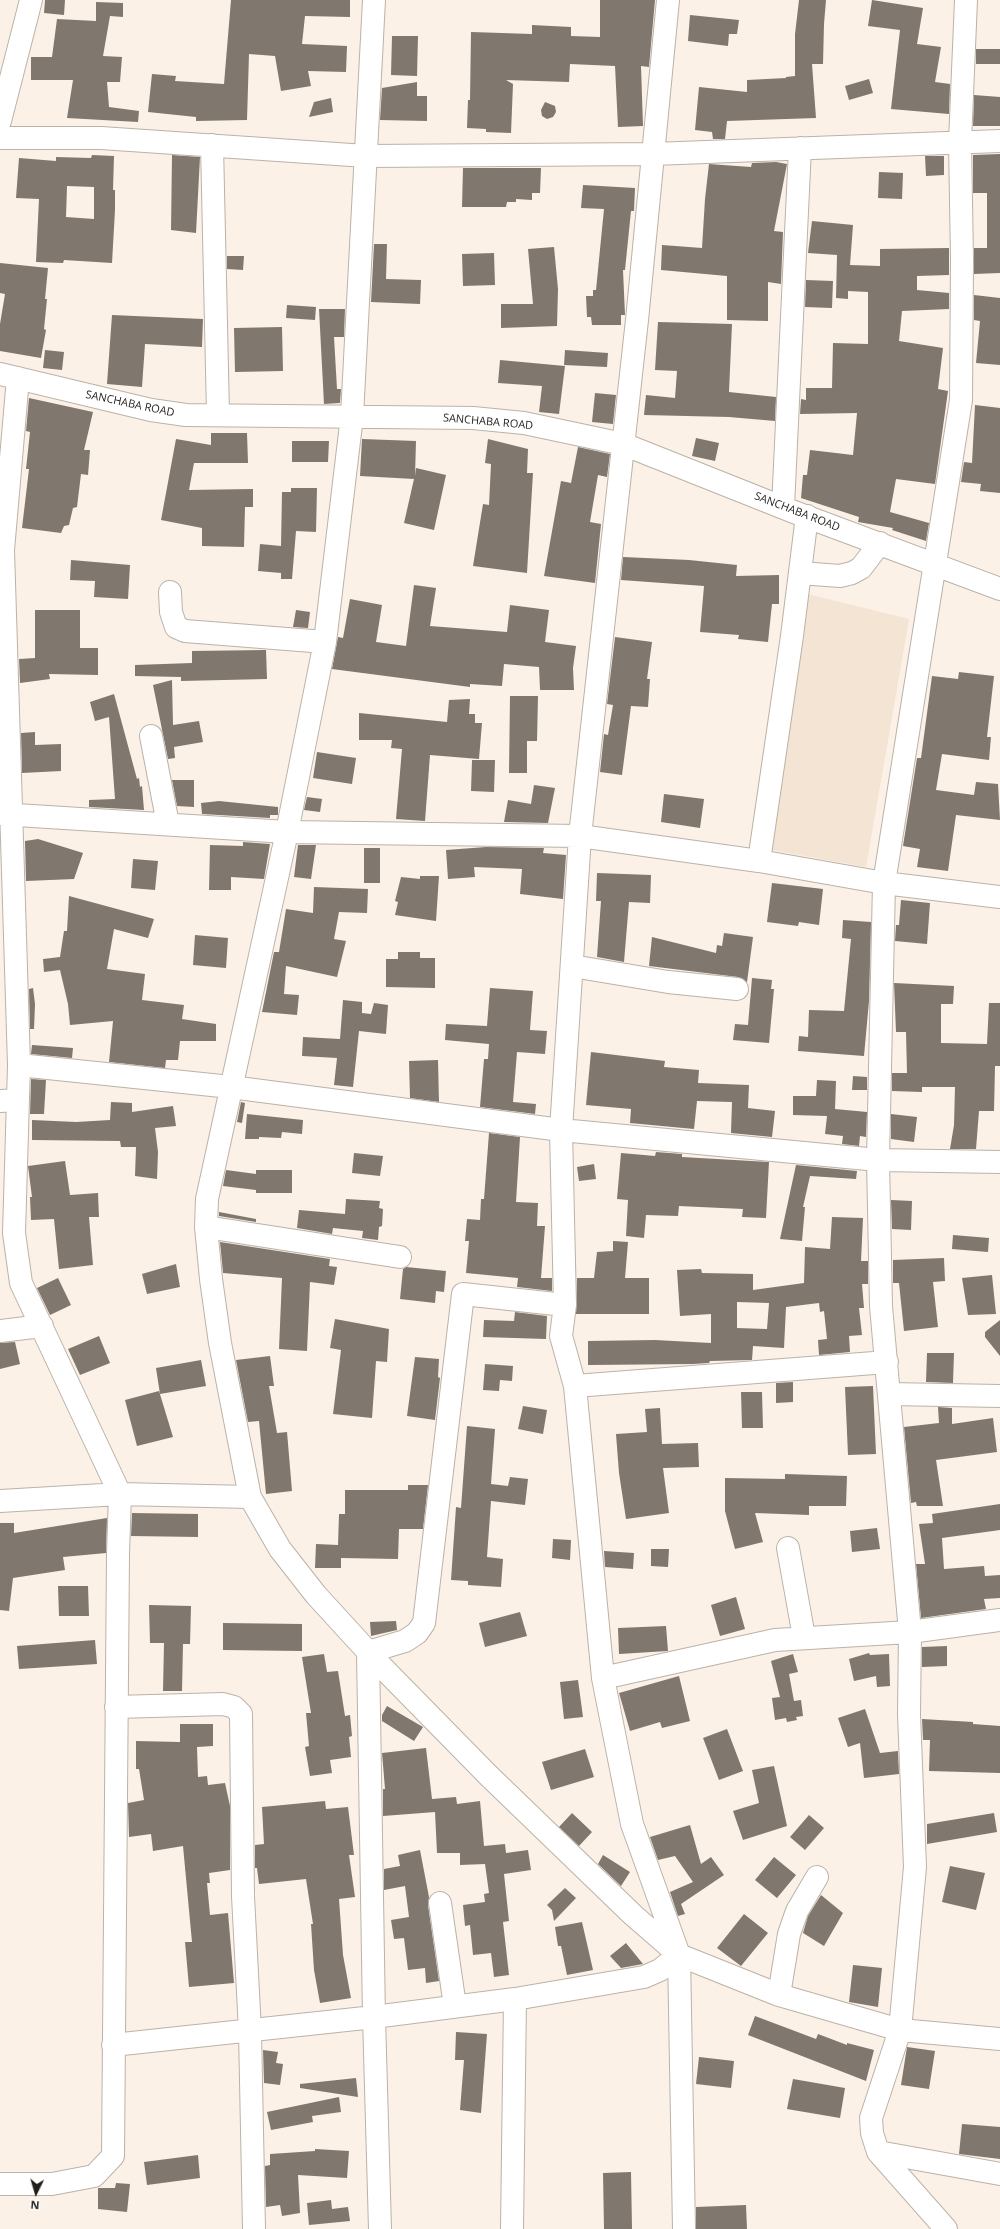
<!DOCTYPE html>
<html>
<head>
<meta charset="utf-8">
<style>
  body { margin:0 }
  #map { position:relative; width:1000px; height:2229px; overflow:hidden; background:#fbf1e6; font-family:"Open Sans",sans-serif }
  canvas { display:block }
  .north { position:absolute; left:16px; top:2173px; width:40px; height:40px; -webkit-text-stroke:3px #fff; paint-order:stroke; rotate:185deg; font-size:11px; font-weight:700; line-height:16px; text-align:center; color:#211e1a }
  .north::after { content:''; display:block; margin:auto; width:14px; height:18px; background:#211e1a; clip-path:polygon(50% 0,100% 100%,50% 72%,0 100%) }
</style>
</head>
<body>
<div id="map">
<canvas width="1000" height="2229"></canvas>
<div class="north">N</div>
</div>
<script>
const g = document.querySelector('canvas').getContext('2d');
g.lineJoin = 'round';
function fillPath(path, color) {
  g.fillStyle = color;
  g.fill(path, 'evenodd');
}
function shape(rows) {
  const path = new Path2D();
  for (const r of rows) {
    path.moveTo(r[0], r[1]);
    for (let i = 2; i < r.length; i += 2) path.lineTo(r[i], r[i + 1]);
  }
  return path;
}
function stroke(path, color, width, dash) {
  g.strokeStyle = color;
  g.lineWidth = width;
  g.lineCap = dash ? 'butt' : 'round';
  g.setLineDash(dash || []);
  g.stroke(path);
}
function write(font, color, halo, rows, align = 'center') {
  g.font = font + ' "Open Sans",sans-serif';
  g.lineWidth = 3.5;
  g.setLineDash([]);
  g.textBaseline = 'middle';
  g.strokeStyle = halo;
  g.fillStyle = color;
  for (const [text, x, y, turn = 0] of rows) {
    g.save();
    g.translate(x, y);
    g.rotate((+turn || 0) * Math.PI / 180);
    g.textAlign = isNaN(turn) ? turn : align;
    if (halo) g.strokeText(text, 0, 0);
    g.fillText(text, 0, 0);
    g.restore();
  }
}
fillPath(shape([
  [791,590,909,619,866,867,755,847]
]), '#f3e4d3');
fillPath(shape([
  [45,0,65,0,64,15,44,13],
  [231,0,350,0,350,17,305,16,302,44,347,46,346,72,308,71,311,86,281,91,275,56,249,54,247,120,196,121,196,117,148,112,152,74,176,76,175,81,224,84],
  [600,0,655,0,649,67,641,66,643,126,618,127,615,66,570,64,569,82,506,80,513,84,511,133,486,132,486,129,467,128,468,100,470,100,471,32,532,34,532,25,571,27,571,36,600,37],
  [799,0,826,0,824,24,823,64,812,64,816,118,727,121,725,139,713,139,712,132,695,130,699,87,747,92,747,80,786,78,786,77,795,76,795,34],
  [872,0,923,8,917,44,941,47,935,82,950,84,949,114,891,109,900,30,868,26],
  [96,2,123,3,123,17,110,16,103,56,122,57,120,82,107,82,109,107,139,111,138,122,67,118,73,80,31,80,31,57,52,57,57,19,96,21],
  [690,15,739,20,737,34,729,34,728,46,688,41],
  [392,36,418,36,417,76,391,75],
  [976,49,1000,49,1000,64,976,64],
  [869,79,873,93,849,100,845,86],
  [417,82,417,96,427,96,427,121,380,120,382,88],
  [974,95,1000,97,1000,126,973,126],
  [331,98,333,112,309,117,314,102],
  [545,102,555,106,556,112,553,117,547,119,542,116,541,110],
  [1000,154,1000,273,974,274,974,248,987,248,987,193,993,193,973,193,973,155],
  [92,155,114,156,113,190,115,190,115,210,112,263,64,260,63,263,36,262,39,199,16,198,19,158,56,161,56,157,91,158],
  [67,186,94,187,94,219,66,217],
  [172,155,200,157,196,233,171,230],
  [925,156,944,156,944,175,926,176],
  [776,162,787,164,774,231,783,232,781,284,768,282,768,321,727,320,727,276,661,270,662,245,702,248,705,199,709,164,751,167,752,163],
  [463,168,541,168,540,193,532,193,532,200,516,199,516,202,507,202,506,207,462,207],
  [879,172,903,173,902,199,878,198],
  [583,185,635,188,634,211,631,211,625,270,623,270,625,315,621,315,621,325,592,325,591,317,587,317,586,296,593,296,593,290,596,290,604,209,581,208],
  [812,221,853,225,850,265,880,266,880,249,949,248,949,275,917,276,917,290,949,293,949,309,902,311,899,341,943,348,938,389,948,391,935,484,896,479,890,512,929,523,926,541,892,530,893,528,858,522,859,517,801,498,803,475,807,475,810,450,853,455,857,413,800,414,801,399,806,400,806,388,832,388,833,343,868,344,868,292,848,291,848,299,836,298,837,255,808,253],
  [374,244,387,244,386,279,421,280,420,304,371,302],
  [554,247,558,289,557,326,501,328,501,304,533,304,528,249],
  [494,253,495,285,463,286,462,254],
  [227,256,244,256,243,270,227,269],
  [0,263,48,268,45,299,47,299,44,329,46,330,41,358,0,351,0,324,5,294,0,293],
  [806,280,833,281,832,308,805,307],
  [974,295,1000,298,1000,365,976,363,980,321,974,320],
  [287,305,316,307,315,320,286,318],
  [319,309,345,309,344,337,334,337,337,389,341,389,340,403,324,404],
  [112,315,203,319,202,347,145,344,142,387,107,384],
  [658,322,732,324,729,392,776,397,775,421,729,417,644,415,646,395,675,398,677,371,655,370],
  [282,327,283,371,235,372,234,328],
  [45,350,64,352,62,370,43,368],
  [565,350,608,353,607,367,564,365],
  [500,360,565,366,559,414,539,412,542,386,498,383],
  [595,393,616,395,613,424,592,422],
  [29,398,93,412,84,450,90,450,88,475,81,474,77,507,73,508,69,525,64,526,61,533,22,528,29,469,26,469,30,432,26,431],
  [975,405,1000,408,1000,493,980,491,981,484,961,482,964,462,972,463],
  [211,433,247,433,248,463,194,463,189,490,253,489,253,507,245,507,244,547,202,546,202,528,161,520,176,439,211,445],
  [696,438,719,443,715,461,692,456],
  [362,439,416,441,415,476,416,468,446,475,434,530,404,523,414,479,360,476],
  [488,439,528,449,527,473,533,473,527,573,473,566,483,504,489,505,491,464,485,463],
  [292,441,329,441,328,462,292,462],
  [578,447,610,454,607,477,598,475,590,522,601,524,595,583,544,576,561,481,571,483],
  [291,488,317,488,316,532,296,531,292,579,281,579,281,573,258,571,260,544,281,546,282,492,291,492],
  [623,557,689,560,737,565,736,576,779,575,779,604,772,604,768,642,738,639,739,635,700,632,704,586,621,580],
  [71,560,130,565,128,599,94,597,95,581,70,580],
  [414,585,436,588,430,626,507,632,510,605,549,610,545,642,576,646,573,668,574,690,540,690,539,667,504,664,502,686,470,684,470,687,332,669,338,637,343,638,350,599,382,605,376,642,406,646],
  [35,610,80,610,80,648,98,648,98,675,49,674,50,679,20,683,19,659,35,658],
  [296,610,310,612,308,628,293,627],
  [615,637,652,642,647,679,650,679,648,707,631,706,622,775,600,772,604,734,608,735,613,705,607,704],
  [266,650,267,679,181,681,181,677,135,676,135,665,192,663,192,651],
  [959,672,994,676,987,737,991,737,989,760,942,754,936,790,974,795,976,782,998,784,1000,820,956,815,948,871,917,867,920,849,903,846,917,758,921,758,932,676,958,679],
  [172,680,173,725,199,721,203,742,174,747,175,758,168,759,153,685],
  [114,694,137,779,139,778,140,787,142,786,144,810,89,807,89,800,115,799,109,717,95,721,90,702],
  [510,696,538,696,537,741,527,741,527,773,509,773],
  [470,699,469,714,475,714,475,723,482,723,479,759,430,755,425,821,396,819,402,749,391,748,392,740,359,740,359,713,447,722,449,700],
  [35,732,35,745,61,744,61,771,22,773,21,733],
  [317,752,356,758,352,784,313,778],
  [472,760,495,760,494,792,471,791],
  [172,780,194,780,194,807,177,806],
  [534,785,555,788,548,823,504,822,508,800,531,804],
  [664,794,704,799,700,828,661,822],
  [307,797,322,799,320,812,304,810],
  [219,801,278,807,278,815,270,815,270,818,202,814,201,803],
  [38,839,83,853,74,879,26,881,25,841],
  [243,842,270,844,264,879,231,877,231,890,209,890,210,845,243,846],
  [298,845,316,845,311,879,294,877],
  [486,847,544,848,543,853,566,855,563,899,520,894,522,869,474,867,475,877,448,879,446,850],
  [364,848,380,848,380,883,364,883],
  [133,859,158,861,155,890,131,888],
  [597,873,651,875,650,903,629,902,624,962,597,957,601,901,596,901],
  [420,876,439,876,436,921,395,915,398,902,395,901,401,877,420,879],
  [772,883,823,889,819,925,799,922,798,926,767,922],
  [314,887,368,889,367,913,339,912,334,939,346,941,337,977,286,966,284,994,299,995,297,1015,262,1012,274,952,279,952,286,909,313,913],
  [69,896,154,919,148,938,114,929,107,969,145,974,142,1000,184,1005,182,1019,216,1024,216,1041,180,1041,178,1060,166,1060,165,1068,109,1062,113,1021,70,1025,68,1004,60,970,44,972,43,959,60,957,64,931,67,931],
  [901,900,930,903,927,944,895,941,896,925,899,925],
  [843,920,871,922,869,1001,864,1056,798,1051,799,1036,808,1037,809,1010,844,1011,851,939,842,938],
  [724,933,753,937,747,982,738,977,649,966,652,937,716,953,717,945,722,946],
  [195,935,228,938,226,968,193,965],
  [398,952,420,952,420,958,435,958,435,988,386,987,386,959,398,959],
  [752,978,772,980,771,989,774,989,769,1043,733,1040,735,1024,748,1025],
  [894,983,954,986,953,1004,941,1004,941,1043,987,1044,989,1003,1000,1003,1000,1066,995,1066,994,1111,979,1111,976,1149,950,1149,954,1125,955,1087,922,1087,922,1092,892,1091,892,1073,907,1073,906,1032,896,1032],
  [33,988,35,1004,34,1029,30,1029,29,989],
  [490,988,533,991,530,1030,547,1031,545,1054,517,1052,513,1102,536,1104,535,1114,480,1107,484,1059,488,1059,489,1044,445,1040,446,1024,487,1026],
  [343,1000,362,1002,362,1013,371,1014,374,1003,388,1005,386,1034,359,1031,353,1087,334,1085,337,1058,302,1056,303,1037,340,1039],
  [32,1045,73,1048,72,1058,31,1054],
  [591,1052,665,1061,664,1067,699,1070,698,1083,749,1085,748,1108,775,1111,772,1137,731,1133,732,1102,697,1101,694,1129,630,1123,631,1109,586,1105],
  [438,1060,439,1102,410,1098,409,1061],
  [853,1076,867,1077,867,1090,852,1090],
  [31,1079,46,1080,44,1114,30,1114],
  [817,1080,836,1081,835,1109,867,1112,866,1137,860,1136,859,1146,842,1144,843,1136,825,1134,827,1116,793,1115,793,1096,816,1096],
  [111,1102,132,1103,132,1112,173,1106,176,1126,155,1128,158,1152,157,1179,135,1176,136,1147,121,1147,120,1141,32,1140,32,1120,76,1122,110,1120],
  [241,1102,245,1103,242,1123,237,1122],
  [247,1114,303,1120,302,1134,282,1132,281,1138,259,1137,259,1139,245,1139],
  [891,1114,917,1117,914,1142,891,1139],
  [489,1133,520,1137,516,1202,538,1203,537,1226,545,1226,541,1278,552,1278,552,1291,517,1287,518,1278,466,1273,469,1241,465,1241,467,1219,480,1220,481,1199,484,1199],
  [656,1152,682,1154,682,1157,769,1162,766,1218,742,1217,743,1209,679,1206,678,1216,646,1215,644,1238,626,1236,628,1200,617,1199,621,1153,655,1156],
  [354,1153,383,1156,380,1176,352,1173],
  [65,1161,70,1195,98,1193,99,1217,89,1217,93,1265,59,1269,54,1219,31,1220,30,1197,32,1197,28,1166],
  [594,1164,596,1179,579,1181,577,1167],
  [796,1165,857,1171,856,1179,810,1176,803,1207,805,1207,802,1241,780,1239],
  [226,1170,256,1174,256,1170,292,1170,292,1193,256,1193,256,1190,223,1186],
  [346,1199,380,1201,379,1208,383,1209,382,1226,379,1227,378,1240,362,1238,363,1231,333,1228,332,1234,297,1228,299,1210,345,1214],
  [891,1200,912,1201,911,1230,892,1229],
  [219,1212,256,1219,256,1222,219,1216],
  [832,1217,863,1218,861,1261,868,1261,868,1284,862,1284,864,1308,859,1308,862,1335,849,1336,850,1352,819,1355,818,1340,827,1339,824,1311,820,1312,819,1303,786,1307,784,1348,753,1346,752,1360,710,1361,709,1363,693,1364,588,1365,588,1341,655,1340,711,1343,711,1314,680,1316,677,1270,701,1269,702,1273,753,1274,753,1290,804,1283,805,1247,830,1249],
  [737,1302,769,1303,767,1329,737,1328],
  [953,1235,989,1238,988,1252,952,1249],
  [613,1241,628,1242,625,1278,649,1278,649,1314,576,1314,577,1278,594,1278,597,1252,613,1251],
  [220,1242,330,1259,329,1266,337,1267,334,1285,310,1282,307,1351,279,1349,282,1278,223,1273],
  [944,1258,945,1281,933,1282,938,1327,904,1331,899,1283,893,1283,893,1260],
  [176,1264,180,1287,147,1294,142,1274],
  [406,1267,446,1271,444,1292,436,1291,435,1303,400,1299,403,1269],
  [992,1275,996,1314,968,1315,962,1278],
  [58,1278,71,1305,50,1315,37,1288],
  [515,1312,547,1316,546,1339,483,1337,484,1320,514,1321],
  [335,1319,389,1329,387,1362,376,1361,372,1418,333,1414,341,1350,330,1348],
  [1000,1320,1000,1356,985,1337,985,1332],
  [99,1336,110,1363,80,1375,68,1349],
  [15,1342,20,1364,0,1369,0,1343],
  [927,1353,954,1353,953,1383,926,1382],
  [270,1356,274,1386,269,1386,277,1433,287,1432,292,1491,266,1494,259,1421,248,1422,236,1360],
  [415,1357,439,1359,438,1377,440,1378,435,1420,407,1416],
  [201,1360,206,1386,160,1394,156,1368],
  [485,1364,513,1366,512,1381,500,1380,499,1391,483,1390],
  [793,1382,793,1402,776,1403,776,1383],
  [873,1386,876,1454,848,1455,845,1387],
  [159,1391,173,1437,137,1446,125,1400],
  [741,1392,762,1392,763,1428,742,1428],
  [523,1406,547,1410,543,1434,518,1429],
  [938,1407,952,1408,952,1424,993,1418,997,1452,936,1460,943,1506,917,1506,916,1502,911,1503,904,1427,939,1423],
  [660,1408,662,1444,698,1443,699,1467,663,1468,669,1513,626,1519,619,1473,616,1434,647,1432,645,1409],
  [467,1426,495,1429,491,1484,508,1486,510,1477,528,1479,525,1505,491,1501,487,1557,503,1559,501,1587,468,1585,468,1581,451,1580,456,1507,461,1508],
  [785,1474,847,1476,846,1506,809,1506,809,1515,755,1513,763,1542,735,1549,725,1511,725,1478,785,1479],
  [408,1485,428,1485,423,1529,399,1529,398,1559,341,1558,341,1568,315,1568,316,1544,338,1545,339,1514,345,1514,345,1490,408,1490],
  [1000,1504,1000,1530,942,1538,944,1569,984,1566,985,1576,1000,1575,1000,1598,984,1599,986,1609,921,1618,916,1564,925,1564,919,1524,933,1523,932,1514],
  [132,1513,198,1514,198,1537,131,1536],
  [107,1518,106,1553,63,1557,65,1570,13,1578,9,1611,0,1610,0,1523,14,1523,14,1533],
  [877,1528,880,1549,852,1552,850,1531],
  [553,1539,571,1540,570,1560,552,1558],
  [651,1549,669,1549,668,1567,651,1566],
  [604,1551,634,1553,633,1569,605,1567],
  [58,1586,88,1586,89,1616,59,1616],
  [736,1597,745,1629,720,1636,711,1605],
  [149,1605,191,1606,190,1644,183,1644,182,1691,163,1691,164,1643,150,1643],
  [520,1612,527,1636,485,1647,479,1623],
  [396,1621,397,1630,371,1636,370,1622],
  [223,1623,302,1624,302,1651,223,1650],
  [666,1626,668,1651,619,1654,618,1628],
  [95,1640,97,1664,19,1669,17,1646],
  [947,1646,947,1666,922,1667,922,1647],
  [869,1653,870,1655,889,1654,890,1686,877,1687,876,1676,854,1681,849,1659],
  [324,1654,327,1672,338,1671,345,1716,350,1715,352,1736,349,1737,351,1757,330,1760,332,1773,310,1776,305,1747,309,1746,306,1713,311,1713,302,1657],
  [793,1654,798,1672,789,1674,794,1701,801,1700,803,1716,796,1717,797,1720,787,1722,786,1718,775,1720,772,1698,780,1697,771,1661],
  [679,1676,690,1721,662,1728,660,1722,630,1731,619,1693],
  [578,1680,583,1717,564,1719,560,1682],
  [387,1706,423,1727,414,1741,382,1721,382,1715],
  [865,1709,880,1753,898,1751,899,1774,864,1778,860,1743,848,1747,838,1718],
  [922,1719,973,1722,973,1724,1000,1726,1000,1773,929,1771,930,1740,923,1740],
  [180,1724,213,1724,213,1746,197,1747,198,1777,207,1776,208,1785,225,1783,230,1806,230,1870,209,1873,210,1883,207,1883,210,1915,228,1913,234,1983,189,1987,185,1942,192,1942,183,1846,153,1851,151,1834,129,1837,128,1803,144,1800,139,1769,136,1769,136,1741,180,1742],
  [727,1729,743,1771,719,1780,703,1738],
  [426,1748,432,1799,456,1797,457,1804,480,1801,484,1846,505,1844,506,1853,528,1850,531,1870,504,1874,509,1921,503,1922,509,1975,494,1977,491,1953,473,1955,470,1925,465,1926,463,1905,485,1902,484,1894,489,1893,485,1864,460,1865,460,1853,437,1853,435,1812,383,1816,383,1789,385,1789,382,1753],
  [585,1749,594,1777,551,1790,542,1762],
  [774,1766,787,1826,743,1840,733,1811,759,1803,752,1770],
  [325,1801,326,1809,348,1807,354,1855,349,1855,355,1897,339,1899,343,1955,351,1998,320,2003,314,1970,311,1924,313,1924,306,1879,259,1884,257,1868,255,1868,255,1845,264,1844,262,1807],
  [572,1813,592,1832,579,1846,559,1827],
  [994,1813,997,1832,927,1844,927,1824],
  [809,1815,824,1828,805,1850,790,1837],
  [690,1825,701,1864,711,1857,724,1875,681,1904,685,1914,678,1916,670,1892,693,1882,675,1856,658,1860,650,1837],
  [420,1850,429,1897,428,1905,439,1981,426,1983,425,1968,408,1970,404,1938,394,1939,391,1920,409,1917,405,1886,384,1890,384,1869,400,1866,398,1855],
  [603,1855,630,1872,621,1886,598,1864],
  [774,1857,796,1875,777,1898,755,1880],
  [950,1866,985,1873,976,1910,942,1902],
  [565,1888,576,1898,554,1921,552,1910,547,1905],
  [821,1895,843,1913,824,1946,803,1933,808,1916],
  [744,1914,768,1933,741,1966,717,1948],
  [582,1922,593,1970,567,1975,561,1946,558,1946,555,1927],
  [626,1943,643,1964,621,1968,610,1956],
  [853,1965,882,1968,878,2007,849,2002],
  [755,2016,816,2039,818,2034,847,2045,847,2043,874,2050,866,2081,748,2035],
  [456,2032,487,2034,481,2113,460,2110,464,2060,455,2060],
  [907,2047,935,2051,929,2089,901,2085],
  [263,2050,278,2052,276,2063,283,2064,280,2085,264,2083],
  [699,2057,734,2061,731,2088,696,2084],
  [356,2078,358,2097,300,2088,300,2084],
  [793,2079,845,2088,840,2118,787,2109],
  [339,2097,341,2112,312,2116,313,2122,271,2130,267,2112],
  [962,2124,1000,2127,1000,2159,959,2154],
  [315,2149,349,2151,347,2178,298,2175,300,2213,282,2216,280,2205,266,2207,265,2166,270,2165,270,2154,315,2151],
  [198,2155,200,2178,147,2185,144,2162],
  [631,2172,632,2229,604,2229,603,2173],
  [116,2183,130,2184,127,2212,98,2209,98,2188,115,2188],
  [331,2200,332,2209,348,2207,350,2221,309,2225,307,2203],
  [746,2205,747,2229,696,2229,696,2207]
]), '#80776e');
const minor = shape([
  [374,0,352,416,325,642,287,832,207,1199,206,1227,211,1279,220,1343,250,1497,280,1549,316,1595,382,1667,488,1775,633,1915,679,1955,779,1995,900,2030,1000,2039],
  [668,0,637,320,580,836,561,1130,565,1305,561,1336,575,1386,603,1678,632,1824,679,1955,684,2229],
  [0,121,31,0],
  [0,138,101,138,366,156,653,154,1000,141],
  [212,145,218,414],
  [0,374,151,410,186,415,473,418,524,423,623,444,794,512,1000,589],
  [783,507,800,148],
  [800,573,840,576,852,573,861,568,880,543],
  [170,592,171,612,176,627,185,631,325,642],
  [151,736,168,824],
  [0,814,287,832,580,836,759,861,884,883,1000,897],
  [759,861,792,636,807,516],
  [572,966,668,982,737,989],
  [19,1065,231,1087,561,1130,878,1160,1000,1162],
  [0,1101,18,1100],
  [206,1227,400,1257],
  [0,1331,42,1326],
  [575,1386,887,1362],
  [889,1394,1000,1396],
  [0,1501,120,1494,250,1497],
  [788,1548,804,1637],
  [603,1678,775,1640,910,1632,1000,1620],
  [116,1707,223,1704,234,1707,241,1714,243,1896,250,2031,254,2229],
  [440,1903,455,2006],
  [779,1995,789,1934,797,1911,817,1877],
  [113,2045,374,2017,515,1999,644,1977,660,1970,679,1955],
  [878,2152,1000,2174],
  [0,2184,52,2184,94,2176,113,2156,118,1554,120,1494,21,1283,14,1233,19,1065,3,550,18,378],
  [380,2229,374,2017,368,1652,405,1641,417,1633,424,1623,463,1294,565,1305],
  [512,2229,515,1999],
  [946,2229,878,2152,872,2133,871,2118,900,2030,915,1867,909,1714,910,1632,881,1306,878,1160,884,883,961,400,962,260,960,142,966,0]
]);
stroke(minor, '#bbb2a8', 24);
stroke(minor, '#fff', 22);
write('11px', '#211e1a', '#fff', [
  ["SANCHABA ROAD",130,404,12],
  ["SANCHABA ROAD",488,422,5],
  ["SANCHABA ROAD",797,512,21]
]);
</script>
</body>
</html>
